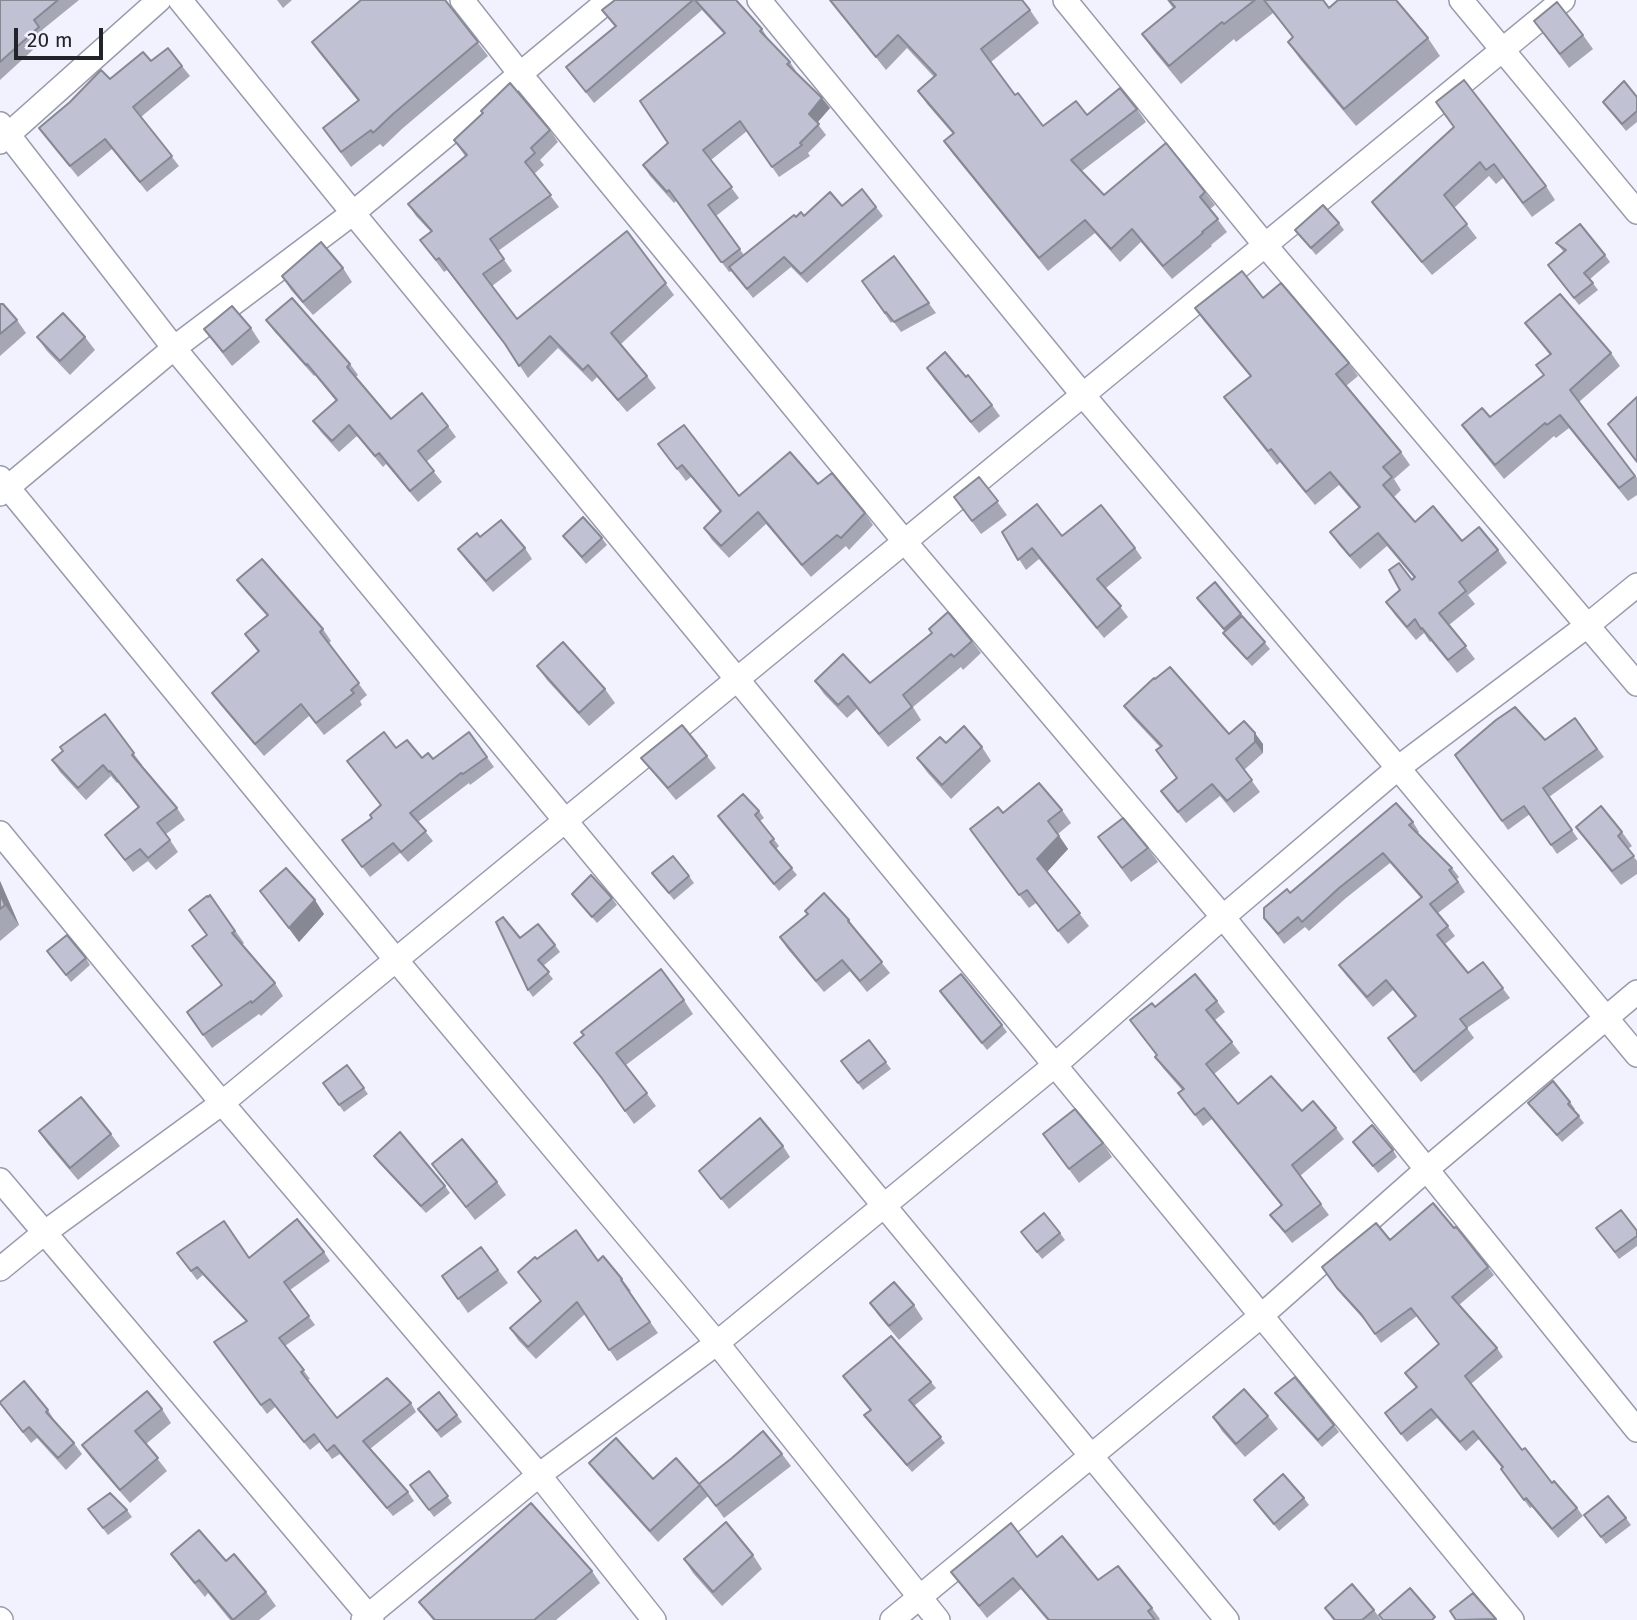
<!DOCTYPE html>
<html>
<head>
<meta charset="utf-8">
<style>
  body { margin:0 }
  #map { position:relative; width:1637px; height:1620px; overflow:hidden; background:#f1f2fe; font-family:"Fira Sans",sans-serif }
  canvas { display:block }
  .scale { position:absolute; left:14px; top:28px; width:89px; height:32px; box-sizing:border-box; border:4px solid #23242a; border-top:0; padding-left:9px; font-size:21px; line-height:24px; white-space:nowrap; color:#23242a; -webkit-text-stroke:5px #f1f2fe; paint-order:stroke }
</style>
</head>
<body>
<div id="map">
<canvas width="1637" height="1620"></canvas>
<div class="scale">20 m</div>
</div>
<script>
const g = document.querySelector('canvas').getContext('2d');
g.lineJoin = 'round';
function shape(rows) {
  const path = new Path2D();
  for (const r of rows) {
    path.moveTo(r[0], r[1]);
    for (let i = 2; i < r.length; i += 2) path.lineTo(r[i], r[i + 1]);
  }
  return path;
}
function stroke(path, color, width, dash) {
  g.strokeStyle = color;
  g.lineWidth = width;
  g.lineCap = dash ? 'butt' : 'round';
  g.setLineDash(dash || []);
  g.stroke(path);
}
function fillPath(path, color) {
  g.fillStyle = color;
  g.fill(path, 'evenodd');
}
const minor = shape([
  [180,0,353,213,1512,1620],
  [462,0,521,75,905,542,1223,917,1637,1430],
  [759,0,1083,395,1398,768,1637,1055],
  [1065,0,1265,245,1637,684],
  [1461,0,1637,212],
  [0,124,174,348,1227,1620],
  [0,142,159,0],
  [0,478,396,960,717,1343,938,1620],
  [0,494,174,348,353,213,609,0],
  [0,833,222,1103,539,1475,654,1620],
  [0,1180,372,1620],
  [0,1269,44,1233,222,1103,1563,0],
  [0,1619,1,1620],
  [363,1620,539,1475,717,1343,1055,1065,1223,917,1398,768,1588,625,1637,585],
  [892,1620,1261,1316,1427,1169,1637,992]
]);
stroke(minor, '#999bac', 26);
stroke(minor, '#fff', 23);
fillPath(shape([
  [0,0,79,0,42,30,47,37,0,80],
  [277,0,292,0,283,8],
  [615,0,736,0,762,29,769,40,790,62,797,73,822,98,830,108,817,123,826,135,808,153,810,156,779,177,747,131,711,160,739,198,716,216,744,255,796,217,804,216,842,206,876,207,883,216,807,283,791,267,753,298,732,271,729,272,676,201,674,203,650,176,643,165,668,143,724,34,702,10,594,103,566,67,615,27,602,10],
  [830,0,1030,10,1039,23,991,62,1015,95,1043,126,1087,115,1137,109,1146,122,1082,171,1104,195,1205,192,1215,205,1210,209,1227,232,1211,245,1212,246,1172,279,1141,242,1120,262,1095,233,1048,271,953,154,944,141,953,134,927,104,918,91,934,77,907,48,886,70],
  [1167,0,1323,0,1329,8,1428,38,1440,56,1356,126,1300,59,1288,42,1293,38,1273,13,1236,42,1234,39,1181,84,1154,51,1142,34,1173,8],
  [450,6,488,56,403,128,383,147,380,144,351,167,323,128,358,101,322,56,312,42],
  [1534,21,1583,35,1593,49,1569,68],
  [151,61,182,66,190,76,141,117,179,166,147,192,112,149,78,177,39,128,110,79],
  [1637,97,1637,122,1626,131,1603,102],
  [1454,127,1546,186,1555,200,1532,217,1503,178,1496,184,1489,176,1454,208,1477,238,1432,275,1382,215,1372,202],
  [550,130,558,142,540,160,544,165,534,174,559,207,498,251,512,271,492,286,517,319,627,231,674,295,621,344,647,376,656,388,627,412,597,377,592,382,558,348,528,378,510,351,447,270,444,272,420,240,431,232,416,216,408,204,465,156,454,140],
  [1339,223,1344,230,1316,255,1295,230],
  [1556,243,1605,255,1610,262,1590,279,1598,290,1579,305,1552,271,1564,252],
  [894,256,936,313,901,332,893,321,891,323,862,281],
  [343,268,352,282,313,315,291,290,282,276],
  [1263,298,1349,363,1358,376,1346,386,1401,452,1410,465,1394,479,1401,490,1394,497,1415,522,1462,541,1498,550,1507,563,1468,595,1475,604,1449,625,1475,659,1457,673,1431,641,1430,642,1424,633,1416,640,1395,615,1386,602,1414,578,1387,546,1360,569,1339,545,1330,532,1359,508,1339,485,1315,505,1280,462,1277,465,1224,397,1250,376,1204,321,1195,308],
  [0,304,17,320,26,333,0,356],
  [266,320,350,364,358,375,356,377,391,419,448,426,456,437,426,462,442,482,418,502,386,464,383,467,357,436,339,452,321,432,313,421,336,401,315,375,314,376,274,331],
  [1525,323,1611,353,1620,366,1579,402,1637,478,1637,495,1628,501,1569,428,1556,438,1554,436,1504,479,1471,438,1462,425,1490,417,1544,376,1550,355],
  [251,328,260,342,232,366,204,329],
  [37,337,85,337,95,350,70,375,47,351],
  [927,368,966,377,992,405,1000,416,979,433,934,379],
  [658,444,739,496,818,484,865,513,873,525,849,550,846,546,811,577,766,524,729,558,712,540,704,528,720,512,691,477,686,481],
  [979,477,1007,515,981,534,954,497],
  [1002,532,1062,536,1135,548,1142,558,1106,588,1128,617,1104,638,1039,559,1026,570],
  [563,536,602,538,607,545,586,564],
  [480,537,525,548,532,559,493,592,466,560,458,549],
  [237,580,323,629,331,641,329,643,367,695,360,701,362,705,324,735,309,716,264,756,220,704,212,693,258,652,245,634,267,616,245,591],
  [1197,598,1241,614,1270,649,1252,666,1228,640,1223,633,1225,632],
  [972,641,981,653,963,670,961,667,913,707,921,720,888,747,857,709,847,718,824,694,815,681,870,683],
  [537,666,605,689,615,703,589,726,547,680],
  [1124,706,1263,744,1263,753,1244,770,1260,792,1234,813,1220,796,1186,823,1161,791,1177,778,1160,747,1132,717],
  [105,714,142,765,141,766,177,808,185,820,166,834,178,852,156,870,148,861,133,872,105,835,138,807,118,782,117,783,111,776,86,800,60,772,52,760],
  [1575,718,1604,757,1549,797,1578,839,1557,854,1530,814,1508,830,1455,755,1545,740],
  [469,732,494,767,470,785,469,783,418,822,433,841,408,862,400,853,370,877,342,840,372,818,381,806,347,761,396,748,422,758,433,759],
  [946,743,982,747,991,761,951,799,927,772,917,758],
  [707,756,716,768,676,800,650,769,641,758],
  [1062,810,1071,823,1058,834,1068,849,1047,871,1089,926,1068,944,1036,903,1029,908,979,842,1003,813],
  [759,811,764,818,760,821,779,846,776,849,797,875,779,891,718,816],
  [1413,822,1419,832,1418,833,1452,868,1459,877,1457,879,1465,892,1438,913,1455,936,1445,944,1468,973,1483,962,1510,998,1467,1028,1474,1038,1421,1082,1395,1048,1415,1017,1393,990,1373,1007,1346,975,1339,965,1421,898,1390,863,1346,898,1309,931,1305,927,1284,944,1264,918,1290,893],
  [1576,827,1622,832,1632,846,1628,849,1637,861,1637,874,1621,885],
  [1098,837,1148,848,1158,862,1131,882],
  [652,873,689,876,694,883,674,900],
  [0,881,19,925,0,941],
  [260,891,324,914,299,942],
  [572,894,612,898,617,905,597,923],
  [210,895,244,943,242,945,275,983,283,996,261,1016,259,1014,212,1048,187,1012,221,986,207,935,208,897],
  [849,920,856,931,890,973,867,992,850,971,824,992,787,948,780,937],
  [520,938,555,945,560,952,543,966,553,979,533,997,528,990],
  [47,951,86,958,90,965,71,982],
  [940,991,1002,1025,1007,1032,987,1050],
  [684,1000,693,1014,626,1065,656,1106,634,1124,610,1090,574,1043],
  [1217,1001,1225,1012,1215,1020,1240,1053,1214,1074,1238,1104,1302,1111,1336,1128,1344,1139,1300,1176,1329,1215,1292,1243,1270,1215,1281,1205,1212,1119,1203,1126,1178,1093,1182,1090,1163,1068,1155,1057,1157,1055,1130,1020,1155,1007],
  [869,1040,891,1069,863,1090,841,1061],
  [347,1065,368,1094,344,1112,323,1083],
  [1570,1102,1575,1109,1574,1110,1584,1123,1562,1142,1528,1103],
  [39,1131,111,1134,120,1146,78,1180,47,1143],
  [1043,1134,1103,1143,1112,1157,1079,1183],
  [1353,1142,1393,1150,1397,1157,1378,1173],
  [783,1146,790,1157,729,1209,699,1171],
  [374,1156,445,1186,450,1193,426,1213,379,1163],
  [432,1164,497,1182,506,1195,475,1220],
  [1596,1228,1637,1231,1637,1246,1619,1259],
  [1021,1232,1060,1233,1065,1240,1042,1259],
  [1390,1240,1488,1267,1494,1275,1459,1305,1497,1348,1503,1357,1471,1384,1522,1450,1552,1483,1577,1508,1583,1516,1558,1538,1532,1507,1530,1508,1501,1469,1502,1468,1479,1439,1466,1451,1437,1418,1407,1442,1385,1413,1417,1388,1405,1373,1439,1345,1417,1316,1381,1343,1367,1323,1343,1296,1322,1267],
  [481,1247,508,1283,468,1313,442,1276],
  [324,1252,330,1261,290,1290,315,1325,285,1346,310,1379,308,1380,337,1418,411,1403,416,1412,370,1449,408,1492,414,1501,393,1516,340,1454,332,1459,320,1442,310,1450,275,1407,267,1414,214,1342,246,1321,203,1275,197,1280,177,1253,249,1258],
  [537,1259,598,1261,622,1279,631,1291,629,1292,658,1333,617,1361,585,1314,536,1359,518,1340,510,1328,540,1301,518,1272],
  [870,1303,914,1305,923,1319,899,1340,879,1316],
  [843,1376,931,1382,936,1388,914,1406,945,1443,912,1472,869,1422,864,1415,870,1410],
  [1275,1393,1334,1425,1339,1432,1322,1447,1280,1400],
  [0,1404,48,1410,56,1423,74,1443,82,1454,66,1470,37,1438,31,1443],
  [162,1409,171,1423,146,1444,167,1471,130,1503,91,1458,82,1445],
  [418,1409,457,1415,462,1422,441,1438],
  [1268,1416,1278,1429,1245,1457,1222,1431,1213,1417],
  [782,1454,791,1466,724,1518,708,1496,658,1542,597,1474,589,1463,653,1479,700,1485],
  [429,1471,452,1503,434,1517,410,1485],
  [1304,1498,1309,1505,1279,1531,1254,1500],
  [88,1509,127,1510,132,1517,108,1535],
  [1584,1515,1626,1518,1631,1525,1606,1544],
  [171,1554,226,1561,266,1592,276,1606,259,1620,230,1620,208,1593,205,1597,181,1568],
  [753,1555,762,1569,722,1606,693,1573,684,1559],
  [1037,1557,1098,1580,1152,1608,1160,1619,1159,1620,1047,1620,1021,1589,987,1618,951,1572],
  [592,1571,600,1583,556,1620,433,1620,419,1602],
  [1325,1608,1374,1610,1381,1620,1333,1620]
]), '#a5a7b5');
fillPath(shape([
  [822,98,830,108,816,124,809,114],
  [1255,733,1263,744,1263,753,1255,742],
  [1059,836,1068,849,1047,872,1037,859],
  [0,881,19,925,5,905,0,894],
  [315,900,324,914,299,942,289,928]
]), '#868894');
const building = shape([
  [0,0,58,0,34,20,39,27,0,62,0,0],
  [361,0,445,0,478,42,393,114,373,133,371,130,341,152,323,128,359,100,312,42,361,0],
  [615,0,693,0,586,92,566,67,616,26,602,10,615,0],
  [695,0,736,0,762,29,760,31,790,62,787,64,822,98,809,114,819,124,800,143,802,145,772,167,740,121,703,150,732,187,708,205,740,249,723,262,721,262,669,190,667,192,643,165,668,143,640,101,725,33,695,0],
  [830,0,1022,0,1030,10,981,49,1015,95,1018,93,1043,126,1076,101,1087,115,1120,88,1137,109,1071,160,1104,195,1166,143,1205,192,1200,197,1218,219,1202,232,1203,233,1163,266,1132,229,1111,249,1085,220,1039,258,944,141,954,133,918,91,936,75,898,35,876,57,830,0],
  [1169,0,1255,0,1224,24,1222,22,1169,66,1142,34,1175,7,1169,0],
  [1264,0,1323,0,1329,8,1338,0,1396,0,1428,38,1344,109,1288,42,1293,37,1264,0],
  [1557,2,1583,35,1560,54,1534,21,1557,2],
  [168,48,182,66,133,107,172,156,140,182,105,139,70,166,39,128,70,102,101,70,110,79,143,52,151,61,168,48],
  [1464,80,1546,186,1523,203,1494,164,1486,170,1480,162,1444,195,1467,224,1422,262,1372,202,1454,127,1436,102,1464,80],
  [1624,81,1637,97,1637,111,1622,124,1603,102,1624,81],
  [510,83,550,130,531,148,535,153,525,162,551,195,490,239,504,259,483,274,517,319,627,231,666,283,611,333,647,376,618,400,588,365,583,370,550,336,519,366,505,344,439,258,436,260,420,240,432,231,408,204,467,155,454,140,483,113,481,111,510,83],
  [862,189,876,207,801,274,784,257,747,289,729,267,794,215,796,217,801,212,804,216,830,192,842,206,862,189],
  [1323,205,1339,223,1311,248,1295,230,1323,205],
  [1580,224,1605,255,1584,273,1593,283,1574,298,1548,265,1566,250,1556,243,1580,224],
  [321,242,343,268,303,302,282,276,321,242],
  [894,256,929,303,894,322,886,312,885,313,862,281,894,256],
  [1242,271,1263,298,1281,283,1349,363,1336,374,1401,452,1383,467,1392,477,1383,485,1415,522,1433,506,1462,541,1479,527,1498,550,1459,582,1466,591,1439,613,1466,646,1448,660,1422,628,1421,629,1415,619,1407,627,1386,602,1400,590,1389,570,1399,563,1412,580,1415,577,1378,533,1350,556,1330,532,1360,507,1330,472,1306,492,1271,449,1268,451,1224,397,1251,376,1195,308,1242,271],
  [1560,294,1611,353,1570,390,1635,476,1619,488,1560,415,1547,425,1545,423,1495,465,1462,425,1482,408,1490,417,1544,375,1536,365,1551,354,1525,323,1560,294],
  [292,298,350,364,347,367,391,419,422,393,448,426,418,451,434,471,410,491,379,453,375,456,349,425,332,441,313,421,337,400,307,364,306,365,266,320,292,298],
  [0,304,3,304,17,320,0,334,0,304],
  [232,306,251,328,223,352,204,329,232,306],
  [63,313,85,337,60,361,37,337,63,313],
  [945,352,966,377,968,375,992,405,971,422,927,368,945,352],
  [1637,397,1637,462,1608,424,1637,397],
  [684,425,739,496,790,452,818,484,832,473,865,513,841,538,837,535,802,565,758,512,721,546,704,528,721,511,682,465,677,469,658,444,684,425],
  [979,477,998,501,972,521,954,497,979,477],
  [1037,504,1062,536,1101,505,1135,548,1097,579,1121,606,1097,628,1032,548,1018,560,1002,532,1037,504],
  [583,517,602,538,582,557,563,536,583,517],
  [501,520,525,548,486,581,458,549,477,533,480,537,501,520],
  [262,559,323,629,320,632,359,683,351,690,354,693,316,723,301,704,255,744,212,693,259,651,245,634,268,615,237,580,262,559],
  [1215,582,1241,614,1224,629,1197,598,1215,582],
  [948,612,972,641,954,657,951,654,903,695,912,707,879,734,848,696,838,705,815,681,843,654,870,683,932,633,929,629,948,612],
  [1242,616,1265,642,1247,659,1223,633,1242,616],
  [563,642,605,689,579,713,537,666,563,642],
  [1170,667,1229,734,1244,721,1255,733,1255,742,1236,759,1252,780,1227,801,1212,784,1178,812,1161,791,1177,778,1156,750,1162,746,1124,706,1154,678,1155,679,1170,667],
  [1515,707,1545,740,1575,718,1597,749,1543,788,1572,830,1551,845,1524,806,1502,821,1455,755,1496,720,1515,707],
  [105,714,134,753,132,755,177,808,157,823,170,840,148,858,140,849,125,860,105,835,139,807,110,771,109,772,103,765,78,788,52,760,63,751,60,747,105,714],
  [682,725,707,756,668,788,641,758,682,725],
  [964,726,982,747,942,785,917,758,940,737,946,743,964,726],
  [384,732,396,748,407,740,422,758,428,753,433,759,469,732,487,757,463,774,461,773,410,813,426,831,401,852,393,843,362,867,342,840,372,818,370,815,381,805,347,761,384,732],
  [1039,783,1062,810,1048,821,1059,836,1037,859,1080,913,1058,931,1027,890,1019,895,970,829,998,807,1003,813,1039,783],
  [743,794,759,811,755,815,774,839,770,842,792,868,774,884,718,816,743,794],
  [1396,803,1413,822,1409,825,1452,868,1449,870,1458,882,1430,904,1448,926,1437,935,1468,973,1483,962,1503,988,1460,1019,1467,1028,1414,1072,1388,1038,1416,1016,1386,980,1367,997,1339,965,1422,897,1383,853,1339,888,1302,922,1298,917,1278,934,1264,918,1264,908,1287,889,1290,893,1396,803],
  [1601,806,1622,832,1618,836,1634,856,1612,871,1576,827,1601,806],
  [1123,818,1148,848,1122,868,1098,837,1123,818],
  [673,856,689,876,669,893,652,873,673,856],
  [286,868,315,900,289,928,260,891,286,868],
  [591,875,612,898,592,917,572,894,591,875],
  [824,893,849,920,848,921,882,962,860,981,842,960,816,981,780,937,808,914,805,911,824,893],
  [0,894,5,905,0,909,0,894],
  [210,895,235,931,232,933,275,983,252,1003,251,1001,203,1035,187,1012,222,985,192,946,207,935,189,910,207,896,208,897,210,895],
  [503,917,520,938,538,924,555,945,538,960,549,972,528,990,496,922,503,917],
  [67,935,86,958,66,975,47,951,67,935],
  [661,969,684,1000,616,1053,647,1093,625,1111,601,1077,574,1043,584,1035,581,1032,661,969],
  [961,974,1002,1025,982,1043,940,991,961,974],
  [1195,974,1217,1001,1206,1010,1232,1042,1206,1064,1238,1104,1271,1076,1302,1111,1313,1101,1336,1128,1292,1165,1321,1204,1285,1232,1270,1215,1282,1205,1204,1108,1195,1115,1178,1093,1184,1089,1155,1057,1157,1055,1130,1020,1152,1003,1155,1007,1195,974],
  [869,1040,886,1062,858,1083,841,1061,869,1040],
  [347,1065,364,1088,339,1105,323,1083,347,1065],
  [1553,1081,1570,1102,1568,1104,1579,1116,1557,1135,1528,1103,1553,1081],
  [81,1097,111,1134,70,1168,39,1131,81,1097],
  [1075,1109,1103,1143,1069,1169,1043,1134,1075,1109],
  [760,1118,783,1146,721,1199,699,1171,760,1118],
  [1372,1125,1393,1150,1373,1166,1353,1142,1372,1125],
  [400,1132,445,1186,421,1206,374,1156,400,1132],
  [462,1139,497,1182,466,1207,432,1164,462,1139],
  [1433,1203,1454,1228,1456,1227,1457,1228,1488,1267,1452,1297,1497,1348,1465,1376,1522,1450,1525,1448,1552,1483,1554,1481,1577,1508,1552,1529,1526,1498,1524,1500,1501,1469,1503,1467,1473,1431,1460,1442,1431,1409,1401,1434,1385,1413,1417,1387,1405,1373,1439,1344,1411,1308,1375,1334,1361,1314,1337,1288,1322,1267,1376,1223,1390,1240,1433,1203],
  [1621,1210,1637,1231,1637,1236,1615,1252,1596,1228,1621,1210],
  [1044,1213,1060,1233,1037,1252,1021,1232,1044,1213],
  [297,1219,324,1252,284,1282,309,1316,279,1338,304,1370,301,1372,337,1418,387,1378,411,1403,363,1441,408,1492,387,1508,334,1445,327,1451,314,1434,304,1442,270,1399,261,1405,214,1342,247,1321,197,1267,191,1271,177,1253,224,1221,249,1258,297,1219],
  [576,1230,598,1261,603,1256,622,1279,621,1280,650,1322,609,1350,577,1302,528,1347,510,1328,541,1301,518,1272,535,1257,537,1259,576,1230],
  [481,1247,498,1270,458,1299,442,1276,481,1247],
  [894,1282,914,1305,889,1326,870,1303,894,1282],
  [891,1336,931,1382,909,1400,941,1437,907,1465,864,1415,871,1410,843,1376,891,1336],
  [1295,1377,1334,1425,1318,1440,1275,1393,1295,1377],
  [24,1381,48,1410,46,1412,74,1443,58,1458,29,1427,23,1432,0,1403,0,1402,24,1381],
  [1244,1389,1268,1416,1236,1444,1213,1417,1244,1389],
  [147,1391,162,1409,135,1431,158,1458,120,1490,82,1445,147,1391],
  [439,1392,457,1415,437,1431,418,1409,439,1392],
  [763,1431,782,1454,716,1506,699,1484,732,1458,763,1431],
  [616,1438,653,1479,676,1458,700,1485,650,1531,589,1463,616,1438],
  [429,1471,448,1496,429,1510,410,1485,429,1471],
  [1283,1474,1304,1498,1274,1524,1254,1500,1283,1474],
  [110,1493,127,1510,103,1528,88,1509,110,1493],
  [1608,1496,1626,1518,1601,1537,1584,1515,1608,1496],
  [531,1503,592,1571,534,1620,435,1620,419,1602,531,1503],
  [726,1522,753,1555,713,1592,684,1559,726,1522],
  [1011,1523,1037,1557,1062,1536,1098,1580,1118,1566,1152,1608,1148,1611,1155,1620,1049,1620,1013,1578,979,1606,951,1572,1011,1523],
  [199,1530,226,1561,234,1554,266,1592,233,1620,199,1580,195,1583,171,1554,199,1530],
  [1352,1584,1374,1610,1362,1620,1335,1620,1325,1608,1352,1584],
  [1410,1588,1435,1617,1432,1620,1383,1620,1379,1615,1410,1588],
  [1473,1593,1496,1619,1456,1620,1450,1611,1473,1593]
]);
fillPath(building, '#c0c2d3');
stroke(building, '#868894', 2);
</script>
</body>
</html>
